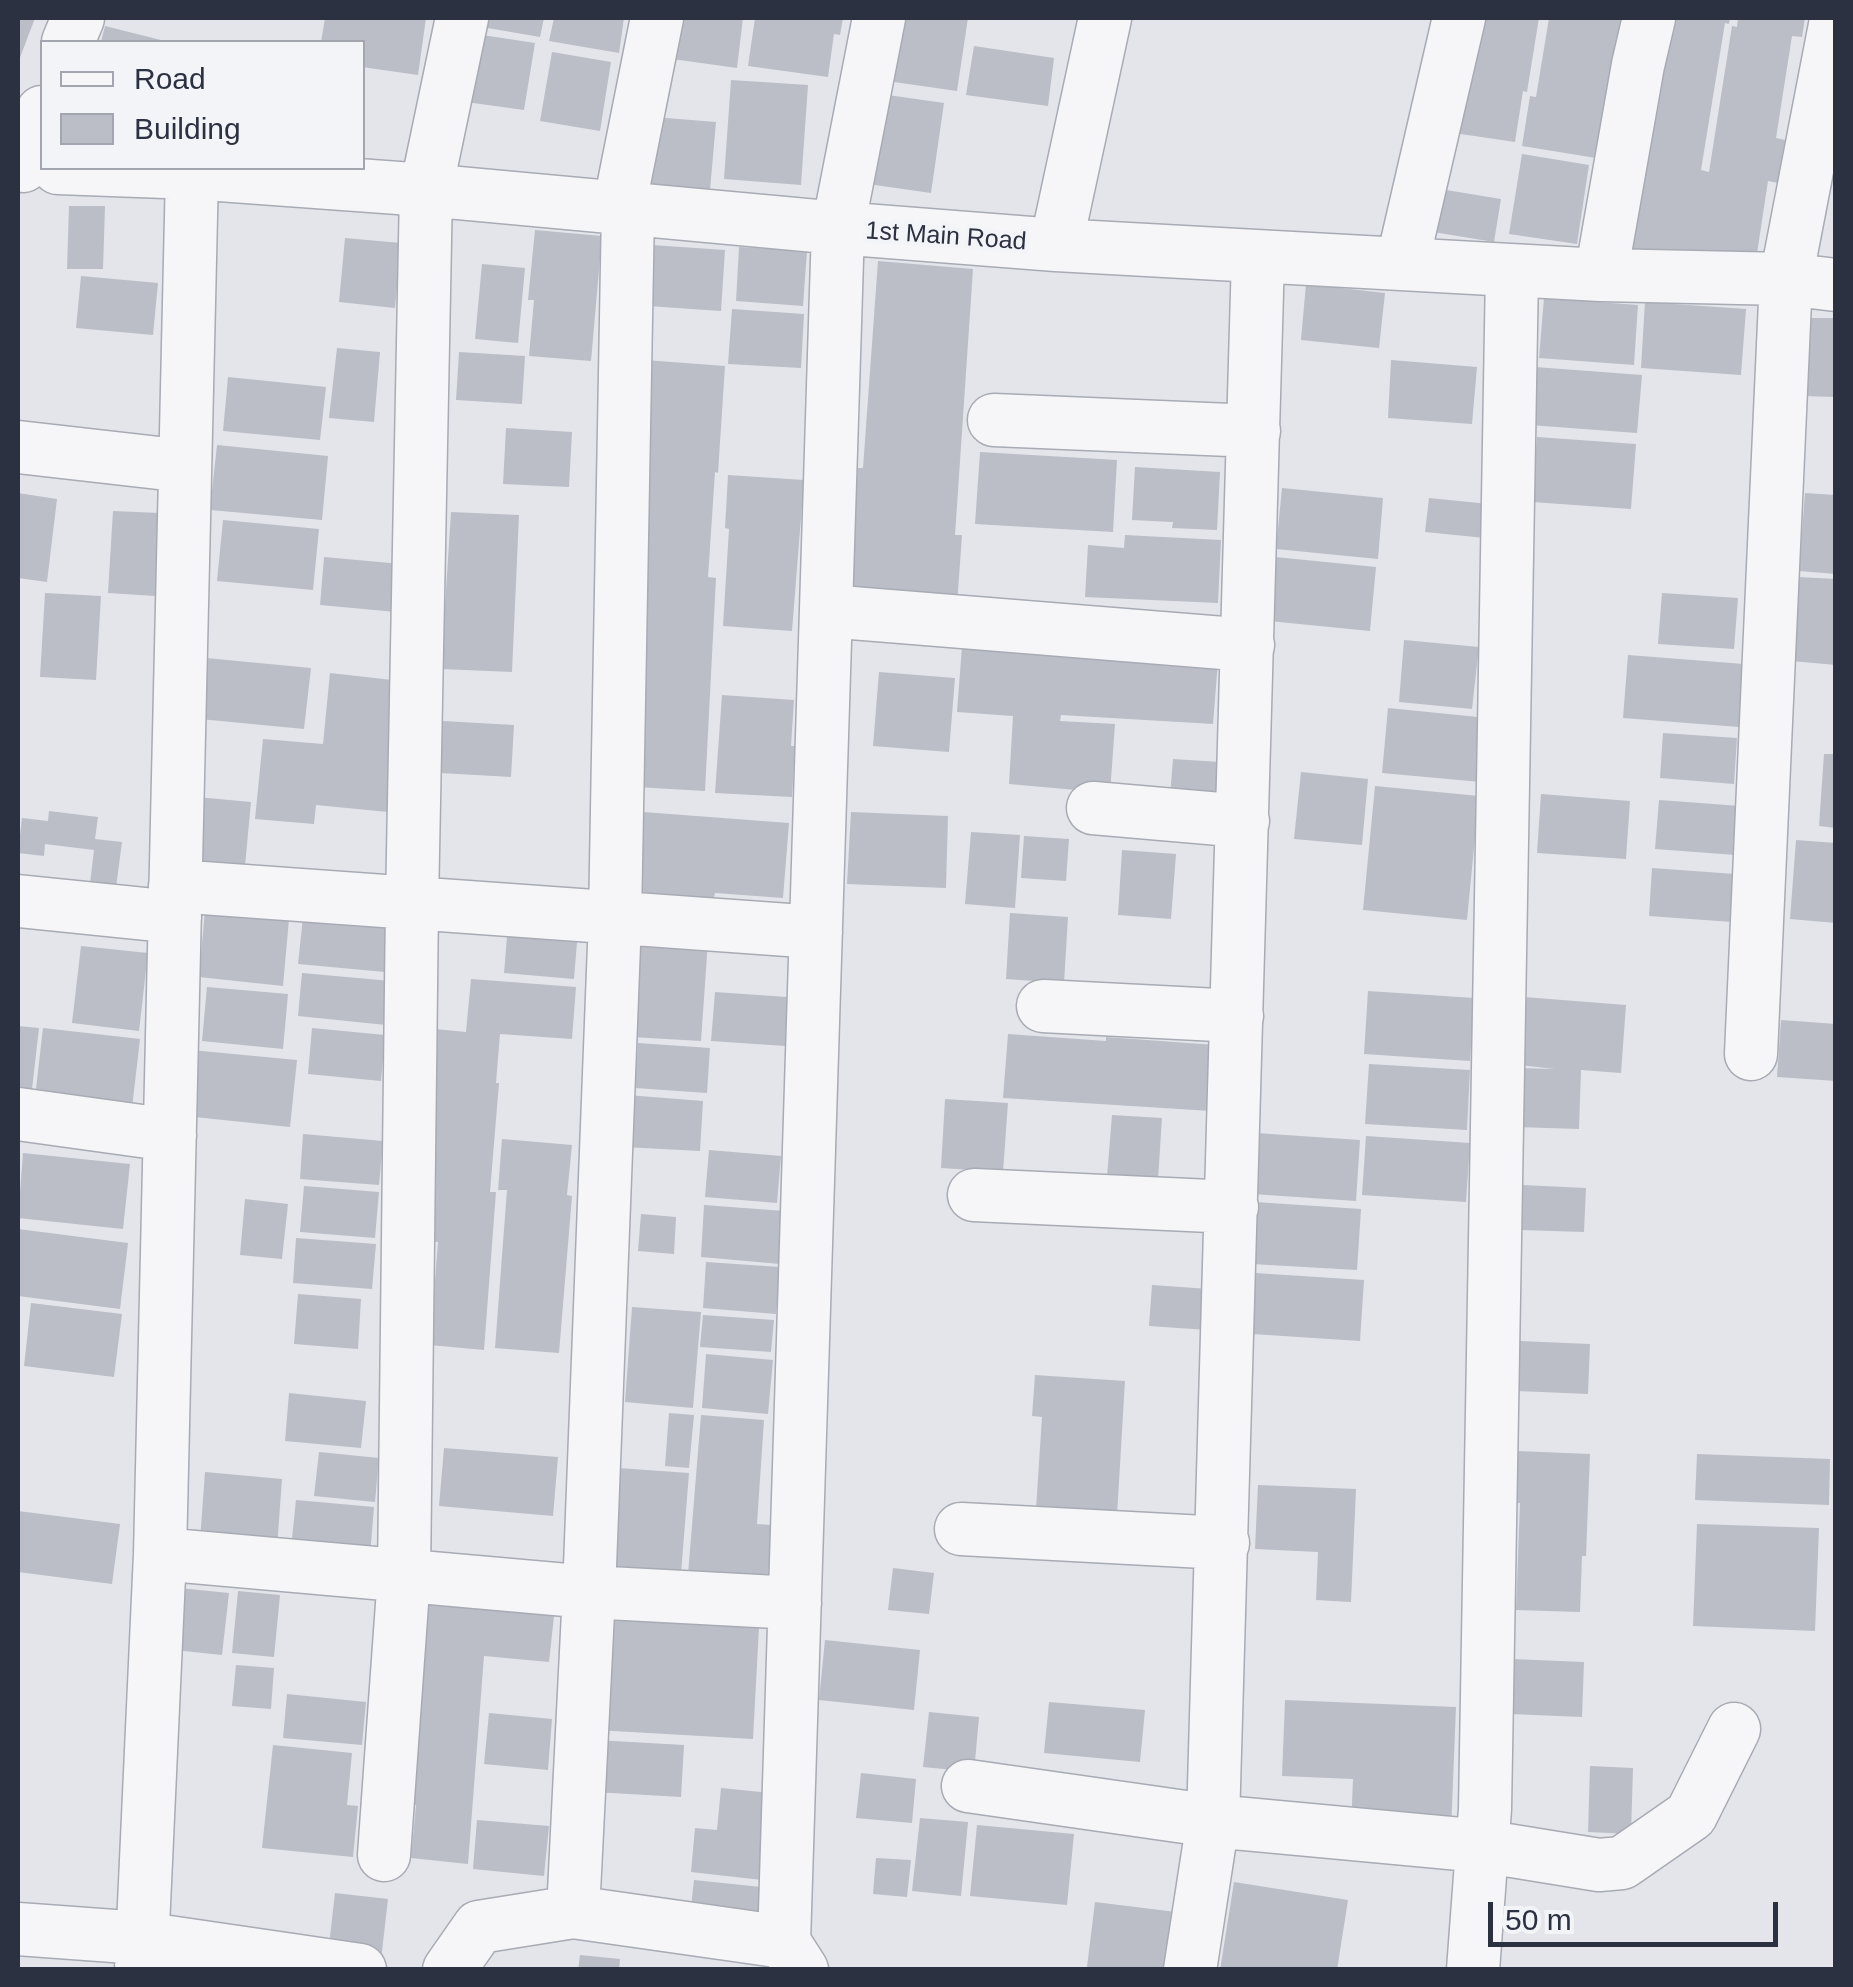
<!DOCTYPE html>
<html>
<head>
<meta charset="utf-8">
<style>
  body { margin:0 }
  #map { position:relative; width:1853px; height:1987px; overflow:hidden; background:#e3e5ea; font-family:Arial,sans-serif }
  canvas { display:block }
  .frame { position:absolute; inset:0; border:20px solid #2c3141; pointer-events:none }
  .legend { position:absolute; left:40px; top:40px; width:325px; height:130px; box-sizing:border-box; background:#f3f4f8; border:2px solid #a3a6af; margin:0; padding:12px 18px; list-style:none; font-size:30px; color:#2c3141 }
  .legend li { display:flex; align-items:center; gap:20px; height:50px }
  .legend b { width:50px; border:2px solid #a3a6af }
  .scale { position:absolute; left:1488px; top:1902px; width:290px; height:45px; box-sizing:border-box; border:5px solid #2c3141; border-top:0; padding-left:12px; font-size:30px; line-height:35px; white-space:nowrap; color:#2c3141; -webkit-text-stroke:8px #f3f4f8; paint-order:stroke }
</style>
</head>
<body>
<div id="map">
<canvas width="1853" height="1987"></canvas>
<div class="frame"></div>
<ul class="legend">
<li><b style="height:12px;background:#f6f6f9"></b>Road</li>
<li><b style="height:28px;background:#bbbec7"></b>Building</li>
</ul>
<div class="scale">50 m</div>
</div>
<script>
const g = document.querySelector('canvas').getContext('2d');
g.lineJoin = 'round';
function fillPath(path, color) {
  g.fillStyle = color;
  g.fill(path, 'evenodd');
}
function shape(rows) {
  const path = new Path2D();
  for (const r of rows) {
    path.moveTo(r[0], r[1]);
    for (let i = 2; i < r.length; i += 2) path.lineTo(r[i], r[i + 1]);
  }
  return path;
}
function stroke(path, color, width, dash) {
  g.strokeStyle = color;
  g.lineWidth = width;
  g.lineCap = dash ? 'butt' : 'round';
  g.setLineDash(dash || []);
  g.stroke(path);
}
function write(font, color, halo, rows, align = 'center') {
  g.font = font + ' Arial,sans-serif';
  g.lineWidth = 9;
  g.setLineDash([]);
  g.textBaseline = 'middle';
  g.strokeStyle = halo;
  g.fillStyle = color;
  for (const [text, x, y, turn = 0] of rows) {
    g.save();
    g.translate(x, y);
    g.rotate((+turn || 0) * Math.PI / 180);
    g.textAlign = isNaN(turn) ? turn : align;
    if (halo) g.strokeText(text, 0, 0);
    g.fillText(text, 0, 0);
    g.restore();
  }
}
fillPath(shape([
  [18,18,35,18,18,63],
  [325,18,426,18,418,75,362,67,362,42,321,42],
  [477,18,544,18,540,37,476,26],
  [554,18,624,18,619,53,549,41],
  [671,18,743,18,737,68,665,58],
  [755,18,843,18,840,35,834,34,828,77,748,66],
  [894,18,968,18,957,91,880,80],
  [1472,18,1539,18,1527,92,1523,91,1515,142,1454,133],
  [1549,18,1621,18,1596,158,1522,146,1530,96,1536,97],
  [1663,18,1730,18,1729,24,1725,23,1701,170,1709,172,1732,26,1737,27,1738,18,1805,18,1802,37,1792,36,1776,138,1785,140,1778,183,1768,181,1756,260,1688,250,1687,258,1624,249],
  [105,26,165,41,165,42,101,42],
  [476,34,535,43,524,110,466,102],
  [974,46,1054,58,1048,106,966,95],
  [552,52,611,62,600,131,540,121],
  [731,80,808,85,801,185,724,179],
  [881,94,944,103,931,193,868,184],
  [654,117,716,122,710,190,648,184],
  [1522,154,1589,165,1577,244,1509,234],
  [1434,188,1501,199,1494,242,1427,231],
  [69,206,105,206,103,269,67,269],
  [535,230,602,236,591,361,529,356,534,300,528,300],
  [345,238,401,243,395,308,339,302],
  [652,245,725,250,721,311,648,306],
  [739,247,807,251,803,306,736,301],
  [878,261,973,269,955,535,962,535,957,605,849,596,858,468,863,468],
  [482,264,525,268,518,343,475,339],
  [81,276,158,283,153,335,76,328],
  [1306,284,1385,293,1379,348,1301,340],
  [1544,298,1638,305,1634,365,1539,358],
  [1645,302,1746,309,1741,375,1641,368],
  [732,309,804,314,801,368,728,364],
  [1803,318,1836,318,1836,397,1802,396],
  [337,348,380,352,374,422,329,418],
  [459,352,525,356,522,404,456,400],
  [645,360,725,366,718,473,715,472,708,577,716,578,705,791,636,787],
  [1391,360,1477,367,1472,424,1388,418],
  [1535,367,1642,375,1637,433,1530,425],
  [228,377,326,387,320,440,223,431],
  [506,428,572,432,569,487,503,484],
  [1537,437,1636,444,1631,509,1532,502],
  [217,445,328,456,322,520,210,510],
  [980,452,1117,460,1113,532,975,524],
  [1135,467,1220,472,1217,530,1172,528,1173,522,1132,520],
  [728,475,804,480,792,631,723,626,729,529,725,528],
  [1282,488,1383,498,1378,559,1276,549],
  [18,493,57,499,47,582,18,578],
  [1805,493,1836,495,1836,574,1799,571],
  [1429,498,1489,504,1485,538,1425,532],
  [113,511,160,513,155,596,108,593],
  [451,512,519,515,512,672,441,669],
  [223,520,319,529,313,590,217,581],
  [1125,535,1221,540,1218,603,1085,597,1088,545,1124,548],
  [324,557,401,564,396,612,320,605],
  [1275,557,1376,567,1370,631,1269,621],
  [1798,577,1836,579,1836,665,1791,661],
  [45,593,101,596,96,680,40,677],
  [1662,593,1738,598,1734,649,1658,644],
  [1404,640,1479,647,1472,709,1399,702],
  [962,646,1218,661,1213,724,1061,715,1060,721,1115,724,1110,793,1009,784,1013,716,957,712],
  [1628,655,1744,664,1739,727,1623,718],
  [206,658,311,668,304,729,200,719],
  [879,672,955,678,949,752,873,746],
  [330,673,401,681,388,812,316,805,314,824,255,819,263,739,323,744],
  [722,695,794,700,791,746,795,746,792,797,715,793],
  [1388,708,1488,718,1481,782,1382,773],
  [443,721,514,725,511,777,440,773],
  [1663,733,1737,738,1734,784,1660,778],
  [1824,754,1836,754,1836,828,1819,826],
  [1173,759,1220,762,1217,799,1170,796],
  [1301,772,1368,779,1362,845,1294,839],
  [1375,786,1479,796,1467,920,1363,910],
  [1541,794,1630,801,1626,859,1537,853],
  [197,797,251,802,245,866,191,860],
  [1659,800,1740,806,1736,855,1655,849],
  [49,811,98,817,95,839,122,842,115,895,89,892,94,850,45,844,44,856,18,853,22,818,48,821],
  [643,812,789,823,783,898,715,893,714,898,637,892],
  [851,812,948,816,946,888,847,884],
  [971,832,1020,835,1015,908,965,904],
  [1024,836,1069,839,1066,881,1021,878],
  [1796,840,1836,843,1836,923,1790,919],
  [1122,850,1176,854,1171,919,1118,915],
  [1652,868,1735,874,1732,922,1649,916],
  [205,910,289,919,283,986,199,977],
  [1010,913,1068,917,1064,983,1006,979],
  [303,917,390,925,385,972,298,964],
  [508,925,578,930,574,979,504,973],
  [638,936,708,941,701,1041,631,1037],
  [81,946,148,953,139,1031,72,1023],
  [302,973,391,981,386,1025,298,1016],
  [471,979,576,987,572,1039,500,1034,496,1083,499,1083,490,1192,496,1192,484,1350,430,1345,438,1242,422,1241,435,1029,466,1032],
  [207,987,288,994,283,1049,202,1041],
  [1368,991,1474,998,1470,1061,1364,1054],
  [715,992,787,997,785,1046,711,1041],
  [1524,997,1626,1005,1621,1073,1581,1070,1579,1129,1516,1127,1518,1068,1555,1069,1519,1065],
  [1781,1020,1836,1024,1836,1081,1777,1077],
  [18,1026,39,1028,30,1107,18,1106],
  [43,1028,140,1039,131,1117,34,1106],
  [312,1028,385,1035,381,1081,308,1074],
  [1008,1034,1106,1041,1106,1037,1215,1045,1211,1111,1003,1098],
  [638,1043,710,1048,707,1093,635,1088],
  [191,1050,297,1060,290,1127,185,1116],
  [1369,1064,1470,1070,1467,1130,1365,1124],
  [627,1095,703,1101,700,1151,624,1147],
  [945,1099,1008,1103,1003,1172,941,1168],
  [1112,1115,1162,1118,1158,1180,1107,1177],
  [1256,1133,1360,1140,1356,1201,1252,1194],
  [303,1134,383,1141,379,1185,300,1179],
  [1366,1136,1470,1143,1466,1202,1362,1195],
  [502,1139,572,1145,567,1195,572,1196,559,1353,495,1348,507,1190,498,1190],
  [709,1150,781,1156,777,1203,705,1197],
  [23,1153,130,1164,123,1229,18,1218],
  [1522,1185,1586,1188,1584,1232,1521,1230],
  [304,1186,379,1192,375,1238,300,1232],
  [245,1199,288,1204,282,1259,240,1255],
  [1255,1202,1361,1209,1357,1270,1252,1264],
  [704,1205,784,1211,780,1264,701,1257],
  [641,1214,676,1217,674,1254,638,1251],
  [18,1229,128,1243,120,1309,18,1296],
  [296,1238,376,1244,372,1289,293,1283],
  [706,1262,780,1267,776,1314,703,1308],
  [1255,1273,1364,1280,1360,1341,1252,1334],
  [1152,1285,1209,1289,1207,1330,1149,1326],
  [298,1294,361,1299,358,1349,294,1344],
  [31,1303,122,1314,114,1377,24,1366],
  [632,1307,701,1312,693,1408,625,1402],
  [703,1315,774,1320,771,1352,700,1347],
  [1519,1341,1590,1344,1588,1394,1517,1391],
  [706,1354,773,1360,768,1414,702,1408],
  [1035,1375,1125,1381,1117,1515,1036,1509,1042,1417,1032,1416],
  [289,1393,366,1401,361,1448,285,1441],
  [669,1413,694,1415,689,1468,665,1466],
  [701,1415,764,1420,757,1524,772,1525,768,1580,688,1574],
  [444,1448,558,1457,553,1516,439,1506],
  [1517,1451,1590,1454,1586,1556,1582,1556,1580,1612,1516,1610,1520,1503,1515,1503],
  [319,1452,379,1458,375,1502,314,1496],
  [1697,1454,1830,1459,1829,1505,1695,1500],
  [618,1468,689,1473,681,1574,601,1567],
  [205,1472,282,1479,277,1548,200,1541],
  [1258,1485,1356,1489,1351,1602,1316,1600,1318,1552,1255,1549],
  [296,1500,374,1507,370,1556,291,1548],
  [18,1511,120,1524,112,1584,18,1572],
  [1697,1524,1819,1528,1815,1631,1693,1626],
  [893,1568,934,1573,929,1614,888,1610],
  [179,1588,229,1593,222,1655,174,1650],
  [238,1591,280,1595,274,1657,232,1653],
  [422,1603,554,1616,549,1662,484,1656,468,1864,411,1858,416,1805,408,1804],
  [602,1618,759,1627,753,1739,596,1730],
  [825,1640,920,1650,914,1710,819,1700],
  [1512,1659,1584,1662,1582,1717,1510,1714],
  [236,1665,274,1668,271,1709,232,1706],
  [287,1694,366,1702,362,1745,283,1738],
  [1285,1700,1456,1707,1451,1831,1351,1827,1353,1779,1282,1776],
  [1049,1702,1145,1710,1140,1762,1044,1753],
  [929,1712,979,1717,974,1772,923,1767],
  [489,1713,552,1719,548,1770,484,1764],
  [596,1740,684,1745,681,1797,594,1792],
  [273,1745,352,1753,347,1805,358,1806,353,1857,262,1848],
  [1590,1766,1633,1768,1631,1834,1588,1832],
  [861,1773,916,1779,912,1823,856,1818],
  [721,1788,771,1793,762,1880,691,1872,695,1828,717,1830],
  [920,1818,968,1822,961,1896,912,1891],
  [477,1820,549,1826,544,1876,473,1869],
  [977,1825,1074,1834,1067,1905,970,1896],
  [876,1858,911,1860,907,1897,873,1894],
  [694,1880,761,1887,758,1923,690,1916],
  [1234,1882,1348,1900,1337,1970,1220,1970],
  [335,1893,388,1899,381,1960,328,1954],
  [1095,1902,1176,1912,1169,1970,1106,1970,1087,1967],
  [580,1955,620,1959,619,1970,578,1970]
]), '#bbbec7');
const minor = shape([
  [68,42,78,18],
  [23,166,42,112],
  [58,168,192,173,426,190,838,228,1056,245,1601,275,1786,279,1836,285],
  [619,208,657,18],
  [1056,245,1105,18],
  [1402,264,1459,18],
  [1601,275,1638,65,1649,18],
  [994,420,1254,431],
  [18,447,185,466],
  [827,611,1248,645],
  [1093,808,1243,821],
  [175,886,816,932],
  [18,901,175,917],
  [1043,1006,1237,1016],
  [1751,1054,1786,279,1836,20],
  [18,1114,170,1135],
  [974,1195,1232,1207],
  [961,1529,1223,1543],
  [160,1554,589,1592,795,1603],
  [968,1786,1213,1821,1482,1846,1599,1865,1622,1863,1691,1815,1734,1729],
  [384,1855,404,1576,412,904,426,190,462,18],
  [573,1912,589,1592,615,919,628,209],
  [18,1929,141,1938,360,1970],
  [141,1970,160,1554,192,173],
  [449,1970,479,1927,573,1912,784,1942],
  [802,1970,784,1942,838,228,879,18],
  [1190,1970,1213,1821,1258,257],
  [1473,1970,1485,1809,1512,271]
]);
stroke(minor, '#a8abb4', 55);
stroke(minor, '#f6f6f9', 52);
write('25px', '#2c3141', '#f3f4f8', [
  ["1st Main Road",946,237,4]
]);
</script>
</body>
</html>
